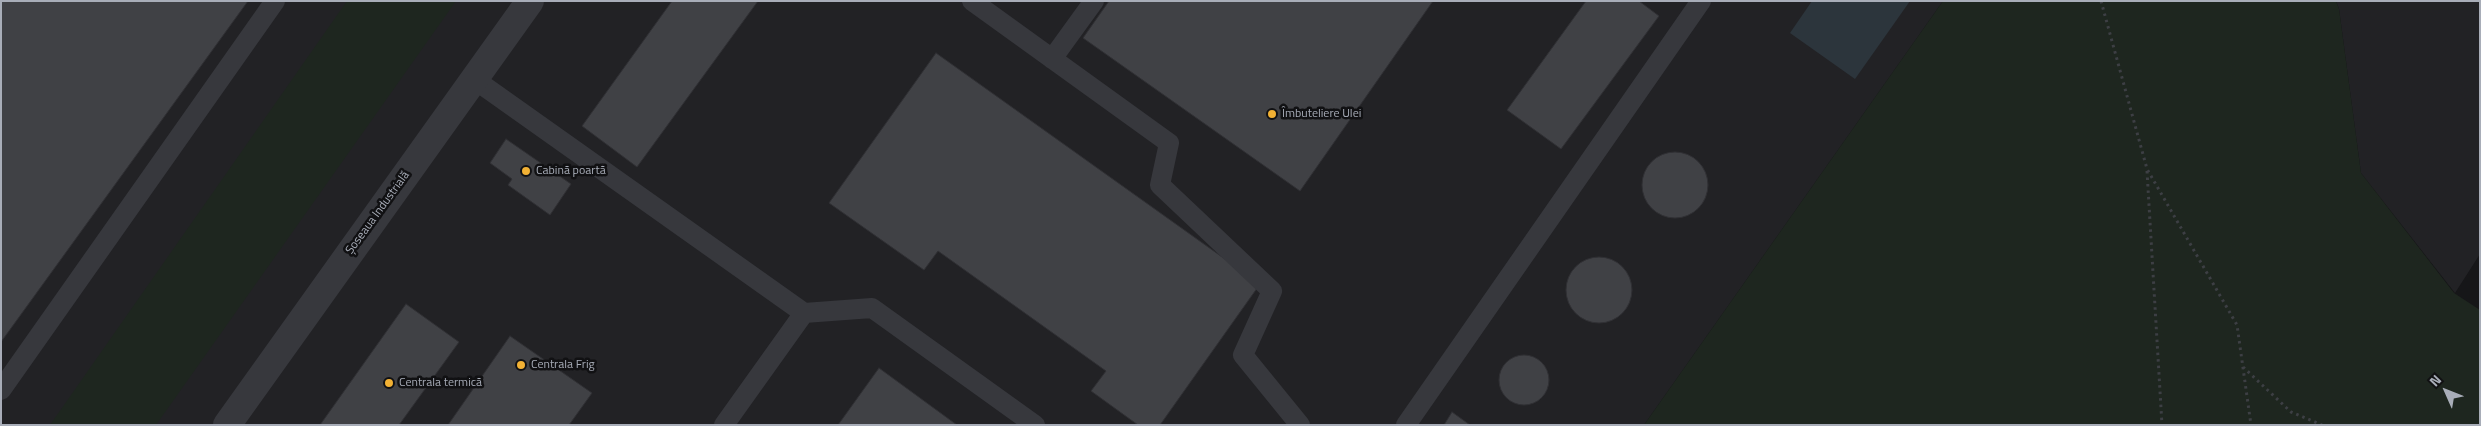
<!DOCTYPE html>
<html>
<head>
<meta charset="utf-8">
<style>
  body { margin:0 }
  #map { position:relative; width:2481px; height:426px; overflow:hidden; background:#161618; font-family:"Titillium Web",sans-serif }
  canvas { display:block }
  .frame { position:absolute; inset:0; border:2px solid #a8adb8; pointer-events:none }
  .north { position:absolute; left:2421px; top:366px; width:50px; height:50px; -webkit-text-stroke:4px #111113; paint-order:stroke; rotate:314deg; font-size:14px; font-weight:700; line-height:20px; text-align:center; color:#a8adb8 }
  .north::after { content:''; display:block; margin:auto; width:18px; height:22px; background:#a8adb8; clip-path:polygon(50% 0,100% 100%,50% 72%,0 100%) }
</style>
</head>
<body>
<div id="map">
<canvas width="2481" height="426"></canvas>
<div class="frame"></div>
<div class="north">N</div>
</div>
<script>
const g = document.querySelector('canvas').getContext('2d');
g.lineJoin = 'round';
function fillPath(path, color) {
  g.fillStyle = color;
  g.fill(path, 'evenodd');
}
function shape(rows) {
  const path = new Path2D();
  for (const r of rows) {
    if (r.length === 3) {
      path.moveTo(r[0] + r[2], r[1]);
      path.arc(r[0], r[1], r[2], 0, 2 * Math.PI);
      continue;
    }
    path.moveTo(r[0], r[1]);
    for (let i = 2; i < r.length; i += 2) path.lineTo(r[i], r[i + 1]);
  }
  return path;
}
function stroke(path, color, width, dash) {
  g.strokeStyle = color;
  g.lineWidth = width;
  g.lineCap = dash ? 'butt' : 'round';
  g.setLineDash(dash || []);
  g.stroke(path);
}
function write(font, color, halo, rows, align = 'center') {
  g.font = font + ' "Titillium Web",sans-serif';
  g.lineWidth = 5;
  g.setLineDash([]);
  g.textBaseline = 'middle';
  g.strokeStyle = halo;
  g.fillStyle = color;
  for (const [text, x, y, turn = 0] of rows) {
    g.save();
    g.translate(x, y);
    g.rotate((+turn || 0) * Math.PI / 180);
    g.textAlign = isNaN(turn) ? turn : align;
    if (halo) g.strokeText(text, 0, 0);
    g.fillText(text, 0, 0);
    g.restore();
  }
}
fillPath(shape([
  [1,1,1943,1,1644,425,1,425],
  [2336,1,2480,1,2480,254,2455,293,2361,173,2339,9]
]), '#222225');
fillPath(shape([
  [347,1,456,1,156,425,50,425],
  [1943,1,2336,1,2339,9,2361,173,2454,293,2480,310,2480,425,1644,425]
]), '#1e261f');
fillPath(shape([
  [1812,1,1910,1,1855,79,1790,33]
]), '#2c353c');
const building = shape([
  [1,1,248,1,1,342,1,1],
  [672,1,758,1,637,167,582,126,672,1],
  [1109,1,1433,1,1300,191,1083,38,1109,1],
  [1586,1,1639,1,1659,16,1561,149,1507,110,1586,1],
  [936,53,1260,284,1160,425,1138,425,1091,391,1106,371,938,251,924,270,829,203,936,53],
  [506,139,571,184,550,215,508,185,512,179,490,163,506,139],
  [1675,185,33],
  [1599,290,33],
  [406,304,459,342,399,425,320,425,406,304],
  [510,336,592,393,569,425,448,425,510,336],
  [1524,380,25],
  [879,368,957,425,838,425,879,368],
  [1452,412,1470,425,1444,425,1452,412]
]);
fillPath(building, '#404145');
stroke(building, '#303034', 1);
stroke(shape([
  [2101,1,2147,169,2237,325,2251,425],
  [2147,171,2162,425],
  [2243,367,2291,412,2322,425]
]), '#3d3f44', 3, [2.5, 4]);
stroke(shape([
  [972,1,1169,143,1160,185,1272,291,1243,355,1300,425],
  [1052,59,1094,1],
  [474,79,804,313,724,425],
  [804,313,872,308,1035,425],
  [1,390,275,1],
  [1406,425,1701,1]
]), '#37383d', 20);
stroke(shape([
  [227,425,530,1]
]), '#37383d', 28);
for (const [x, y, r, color] of [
  [1272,114,5,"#f2b134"],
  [526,171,5,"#f2b134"],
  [521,365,5,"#f2b134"],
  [389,383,5,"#f2b134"]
]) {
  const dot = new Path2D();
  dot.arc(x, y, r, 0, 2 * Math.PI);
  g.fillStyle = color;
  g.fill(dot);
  stroke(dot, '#111113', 2);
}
write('12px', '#a8adb8', '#111113', [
  ["Îmbuteliere Ulei",1282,114],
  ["Cabină poartă",536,171],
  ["Centrala Frig",531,365],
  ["Centrala termică",399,383]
], 'left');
write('12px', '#a8adb8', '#111113', [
  ["Șoseaua Industrială",378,213,-54]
]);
</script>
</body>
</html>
